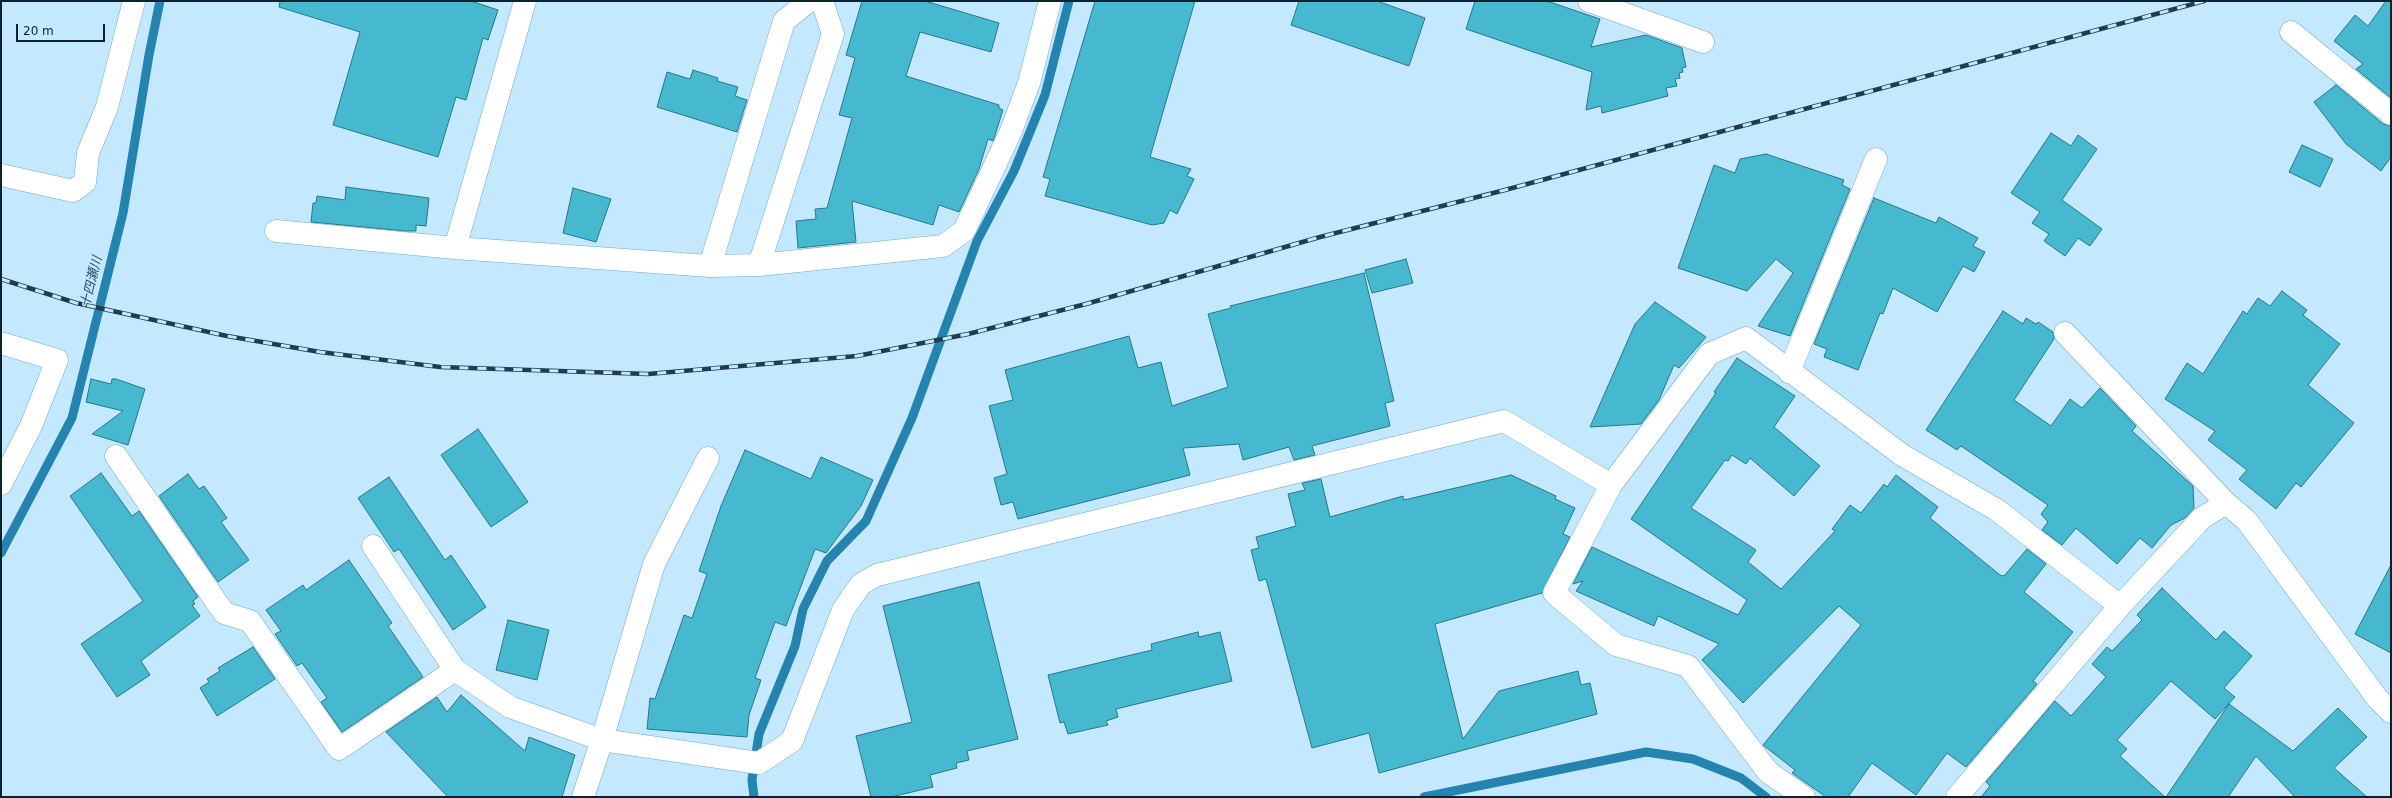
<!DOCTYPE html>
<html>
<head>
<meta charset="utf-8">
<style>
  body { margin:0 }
  #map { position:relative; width:2392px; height:798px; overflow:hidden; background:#c4e8fd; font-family:"DejaVu Sans",sans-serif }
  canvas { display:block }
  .frame { position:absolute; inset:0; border:2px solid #092330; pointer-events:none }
  .scale { position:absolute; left:16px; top:24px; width:89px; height:18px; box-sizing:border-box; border:2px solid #092330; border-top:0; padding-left:5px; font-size:12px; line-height:14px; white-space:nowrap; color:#092330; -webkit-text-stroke:3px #c4e8fd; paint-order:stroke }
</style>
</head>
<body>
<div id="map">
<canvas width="2392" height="798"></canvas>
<div class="frame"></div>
<div class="scale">20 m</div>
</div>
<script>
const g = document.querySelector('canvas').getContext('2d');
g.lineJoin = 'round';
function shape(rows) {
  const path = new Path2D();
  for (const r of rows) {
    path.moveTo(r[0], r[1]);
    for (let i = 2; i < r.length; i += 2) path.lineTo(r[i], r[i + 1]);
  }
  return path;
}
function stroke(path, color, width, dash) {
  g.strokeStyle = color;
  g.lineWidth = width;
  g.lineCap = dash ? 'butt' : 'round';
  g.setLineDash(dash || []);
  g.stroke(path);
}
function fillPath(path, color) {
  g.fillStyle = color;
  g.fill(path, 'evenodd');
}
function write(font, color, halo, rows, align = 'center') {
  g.font = font + ' "DejaVu Sans","Noto Sans JP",sans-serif';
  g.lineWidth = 3;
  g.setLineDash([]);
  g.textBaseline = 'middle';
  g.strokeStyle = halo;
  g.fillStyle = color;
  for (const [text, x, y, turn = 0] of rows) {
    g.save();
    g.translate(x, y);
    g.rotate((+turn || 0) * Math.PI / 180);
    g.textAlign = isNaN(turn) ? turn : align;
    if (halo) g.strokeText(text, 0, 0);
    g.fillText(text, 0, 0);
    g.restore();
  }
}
stroke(shape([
  [1,553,72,418,123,213,149,55,160,1],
  [754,797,752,780,759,734,795,646,803,609,827,561,866,521,912,418,977,241,1014,171,1045,95,1069,1],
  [1424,797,1646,752,1693,759,1741,778,1766,797]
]), '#2483af', 9);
const building = shape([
  [280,1,471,1,498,10,488,40,483,38,466,100,456,97,438,157,333,125,360,32,279,7,280,1],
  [862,1,925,1,999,23,991,52,920,32,906,76,999,105,999,108,1003,110,995,135,993,141,988,139,979,169,959,212,939,205,933,225,852,201,856,242,798,248,796,221,816,219,815,209,827,208,852,118,839,115,855,58,846,55,862,1],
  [1095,1,1195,1,1150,157,1191,169,1187,176,1194,179,1177,214,1170,210,1164,223,1152,225,1045,196,1050,179,1043,177,1095,1],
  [1299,1,1377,1,1425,18,1409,66,1291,25,1299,1],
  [1475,1,1547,1,1600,19,1591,47,1646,35,1682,48,1686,67,1682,68,1683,72,1679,73,1680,78,1675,79,1677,86,1666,88,1668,96,1602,113,1601,106,1586,110,1592,72,1466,29,1475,1],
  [2386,1,2391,1,2391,98,2356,69,2363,64,2334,41,2355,15,2368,26,2386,1],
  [693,70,718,78,717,81,738,87,735,96,747,100,737,132,657,107,667,72,690,79,693,70],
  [2336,85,2383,124,2391,126,2391,157,2381,171,2346,144,2314,102,2336,85],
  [2051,133,2071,146,2078,135,2097,149,2062,200,2102,229,2090,246,2078,238,2065,256,2044,241,2049,234,2032,223,2040,212,2011,193,2051,133],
  [2302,145,2333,159,2320,187,2289,172,2302,145],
  [1766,154,1844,180,1842,185,1850,189,1790,336,1758,326,1793,273,1776,259,1747,291,1678,268,1714,165,1735,173,1740,159,1766,154],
  [346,187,429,198,426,226,416,225,416,231,405,231,311,222,313,203,316,203,317,196,345,200,346,187],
  [573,188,611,199,596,242,563,233,573,188],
  [1874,198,1936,223,1939,217,1978,238,1973,246,1985,252,1974,272,1963,266,1937,312,1893,288,1883,314,1880,313,1858,370,1824,357,1827,349,1814,344,1874,198],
  [1406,259,1413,283,1372,293,1365,270,1406,259],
  [1364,273,1394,401,1385,403,1390,426,1312,446,1315,455,1294,460,1289,447,1243,460,1239,444,1183,448,1190,475,1018,519,1013,502,1001,505,994,478,1007,474,989,406,1013,400,1005,370,1129,336,1138,368,1161,362,1172,406,1228,387,1208,314,1231,308,1230,306,1364,273],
  [2282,291,2307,310,2303,315,2340,344,2308,385,2354,423,2301,487,2296,483,2276,509,2239,479,2247,470,2208,440,2215,431,2165,399,2187,363,2203,374,2243,311,2247,314,2258,298,2270,306,2282,291],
  [1655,302,1706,337,1679,368,1674,365,1659,400,1641,424,1590,427,1635,324,1655,302],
  [2003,311,2023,324,2026,318,2036,324,2038,322,2053,332,2054,339,2014,400,2051,426,2070,399,2082,408,2100,388,2136,426,2132,431,2193,486,2194,508,2185,518,2171,525,2152,548,2140,538,2117,564,2076,528,2062,545,2042,530,2048,522,2041,514,2048,505,1961,446,1957,450,1926,430,2003,311],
  [1737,358,1795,396,1774,427,1820,466,1794,496,1750,458,1746,464,1732,455,1728,461,1725,460,1691,508,1756,550,1748,562,1781,589,1835,531,1832,529,1850,505,1861,513,1884,484,1887,487,1896,475,1938,507,1930,518,2000,575,2004,576,2027,549,2046,564,2024,592,2073,632,2033,681,2037,684,1966,767,1947,753,1916,795,1872,763,1848,797,1826,797,1792,773,1795,770,1763,745,1861,625,1839,606,1743,703,1702,660,1719,644,1658,616,1654,626,1576,591,1583,581,1573,584,1592,547,1738,615,1747,600,1631,519,1716,393,1714,392,1737,358],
  [91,379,111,384,112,379,116,379,145,389,128,445,92,434,123,411,86,402,91,379],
  [478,429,528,502,491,527,441,455,478,429],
  [745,450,811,479,821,457,873,480,861,506,826,553,815,549,786,626,775,622,755,678,761,680,749,715,747,737,647,729,650,698,655,699,684,615,692,618,707,574,699,571,721,506,745,450],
  [101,473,132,516,139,511,198,597,193,601,195,604,192,605,200,616,141,661,150,675,117,697,81,644,143,601,70,496,101,473],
  [188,474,199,489,204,486,227,518,221,522,249,560,218,582,159,496,188,474],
  [1511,475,1556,496,1555,499,1575,508,1563,534,1570,537,1542,593,1435,624,1463,739,1499,691,1578,671,1581,685,1590,683,1597,714,1379,773,1369,733,1312,748,1266,579,1259,581,1251,550,1259,548,1256,537,1296,526,1288,494,1305,490,1302,483,1321,479,1330,517,1403,496,1404,500,1511,475],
  [389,477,445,560,451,555,486,607,453,630,399,549,394,552,358,498,389,477],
  [349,560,392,623,388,626,423,677,342,732,321,702,327,698,302,663,297,666,275,634,281,631,266,610,303,585,306,590,349,560],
  [2391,565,2391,653,2355,634,2391,565],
  [979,582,1018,739,967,751,969,760,956,763,957,768,930,775,933,787,891,797,871,797,856,736,912,722,883,606,979,582],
  [2162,588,2216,640,2224,631,2252,656,2224,688,2235,697,2215,719,2171,681,2117,740,2127,749,2120,756,2165,797,1981,797,1990,786,1986,782,2055,701,2071,716,2106,677,2092,664,2107,647,2112,651,2142,620,2137,615,2162,588],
  [508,620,549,630,537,680,496,670,508,620],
  [1198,632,1199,637,1220,632,1232,681,1116,709,1118,717,1106,721,1108,725,1068,734,1064,722,1060,723,1048,675,1152,650,1151,644,1198,632],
  [253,647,275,679,217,716,200,688,209,682,207,679,220,671,218,668,253,647],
  [461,695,525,751,529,737,575,755,562,797,448,797,386,732,437,697,447,712,461,695],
  [2229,704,2293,751,2338,708,2367,737,2334,768,2367,797,2295,797,2256,756,2228,797,2166,797,2229,704]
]);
fillPath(building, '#46b9d1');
stroke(building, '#267787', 1);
const street = shape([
  [1589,1,1703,42],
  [2291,32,2391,114],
  [1,175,73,191,85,182,88,153,107,107,134,1],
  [276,231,455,248,710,266,759,265,943,246,964,231,1011,131,1029,83,1050,1],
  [455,248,525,1],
  [759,265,833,34,822,1],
  [710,266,784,21,809,1],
  [2065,333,2226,503],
  [1,343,57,360,31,426,1,484],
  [1789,372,1876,159],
  [116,456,224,613,250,621,339,749,455,670],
  [1611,485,1554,593,1616,645,1688,666,1768,772,1804,797],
  [373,546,455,670,510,707,602,740,654,564,708,458],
  [583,797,602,740,759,763,792,741,843,610,861,584,877,575,1504,421,1611,485,1709,354,1746,338,1902,455,1997,510,2120,606],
  [1957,797,2120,606,2202,518,2226,503,2247,521,2377,698,2391,712]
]);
stroke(street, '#6eaacc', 23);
stroke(street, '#fff', 22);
const rail = shape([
  [1,279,76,303,227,336,320,352,440,367,648,374,857,356,968,334,1086,304,1320,237,1505,190,2204,1]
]);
stroke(rail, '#213c4a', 4.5);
stroke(rail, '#c4e8fd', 3, [9]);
write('italic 13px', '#23526b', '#c4e8fd', [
  ["十四瀬川",92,282,-76]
]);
</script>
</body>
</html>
